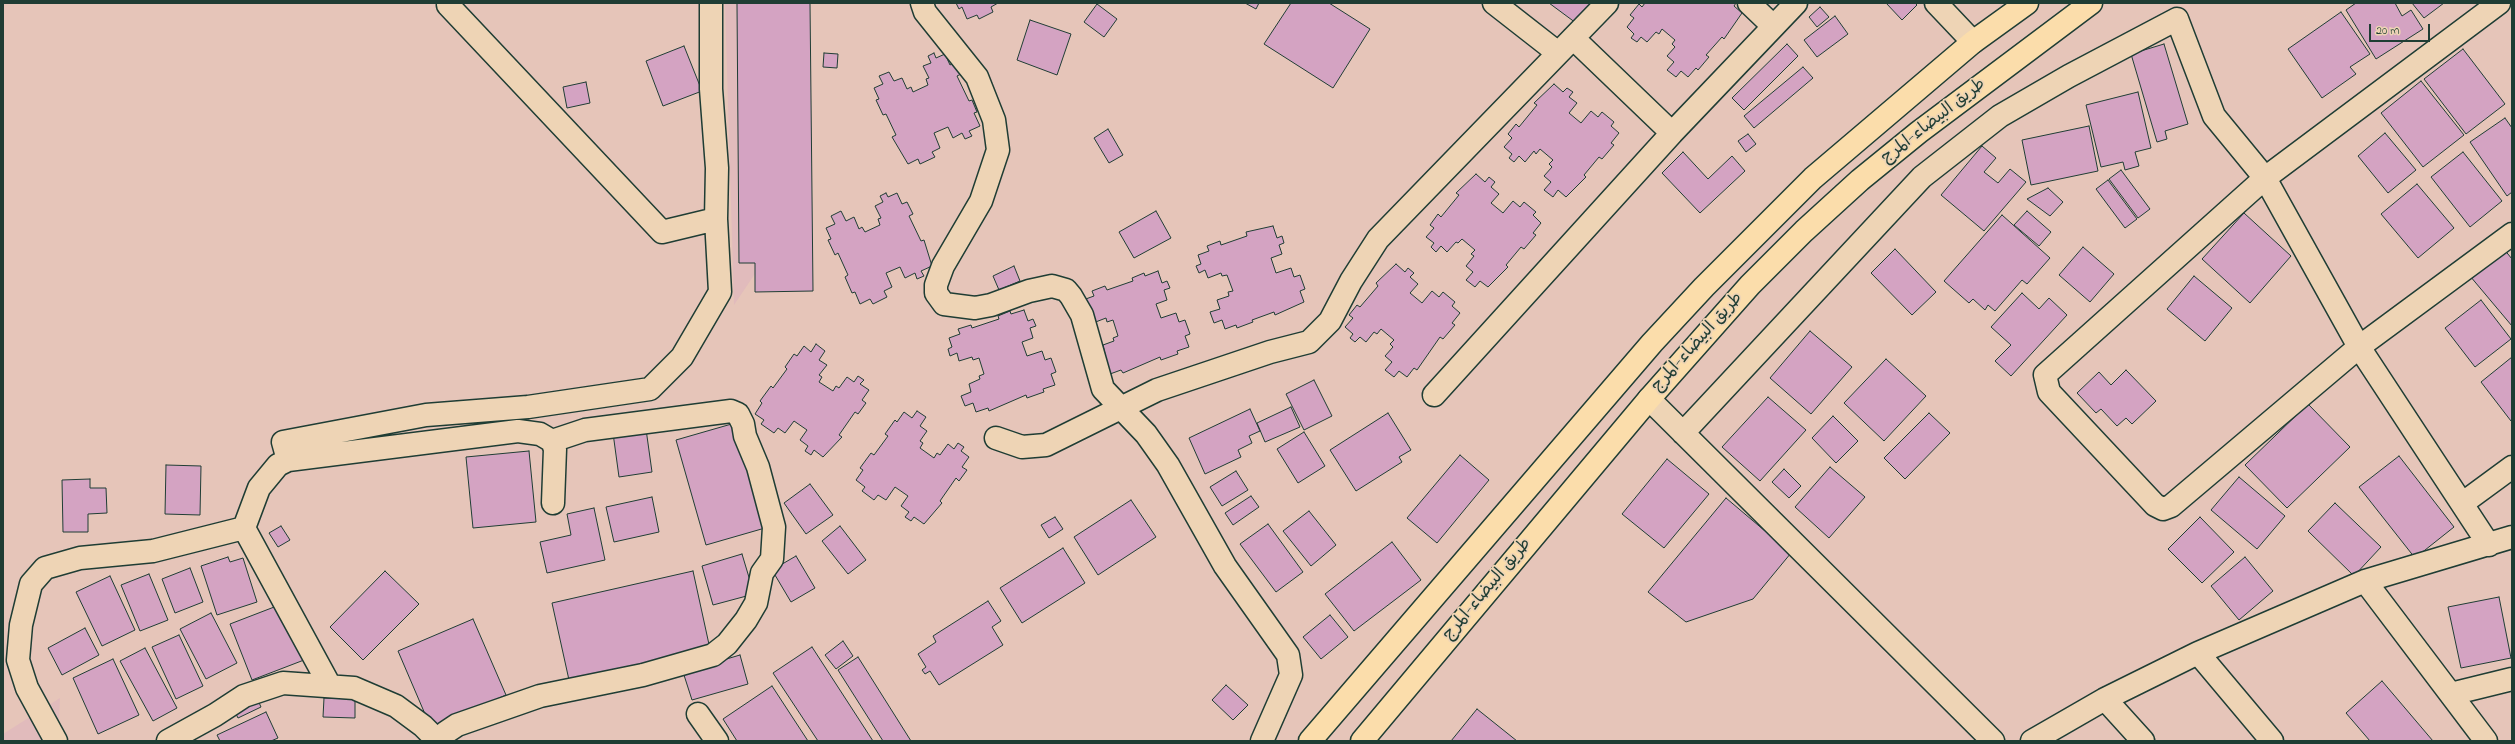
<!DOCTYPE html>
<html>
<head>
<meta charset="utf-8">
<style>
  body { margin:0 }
  #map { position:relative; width:2515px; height:744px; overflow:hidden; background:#e6c5b9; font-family:"Indie Flower",sans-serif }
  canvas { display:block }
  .frame { position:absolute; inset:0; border:4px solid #1f3d34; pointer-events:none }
  .scale { position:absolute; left:2369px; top:24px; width:61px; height:18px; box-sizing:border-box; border:2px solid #1f3d34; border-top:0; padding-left:5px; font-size:12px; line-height:14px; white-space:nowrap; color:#1f3d34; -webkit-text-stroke:3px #eed4b5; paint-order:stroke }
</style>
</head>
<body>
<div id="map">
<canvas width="2515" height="744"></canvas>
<div class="frame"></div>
<div class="scale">20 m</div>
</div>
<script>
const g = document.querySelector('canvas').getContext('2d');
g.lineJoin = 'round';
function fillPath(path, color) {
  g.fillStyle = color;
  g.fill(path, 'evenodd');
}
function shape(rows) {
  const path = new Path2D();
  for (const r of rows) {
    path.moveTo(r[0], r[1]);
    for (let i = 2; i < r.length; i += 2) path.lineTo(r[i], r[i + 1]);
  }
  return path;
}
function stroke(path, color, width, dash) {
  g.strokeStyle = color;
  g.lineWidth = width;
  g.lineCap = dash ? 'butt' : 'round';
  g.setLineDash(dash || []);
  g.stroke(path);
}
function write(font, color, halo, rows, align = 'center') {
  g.font = font + ' "Indie Flower","Playpen Sans Arabic",sans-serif';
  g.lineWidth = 3.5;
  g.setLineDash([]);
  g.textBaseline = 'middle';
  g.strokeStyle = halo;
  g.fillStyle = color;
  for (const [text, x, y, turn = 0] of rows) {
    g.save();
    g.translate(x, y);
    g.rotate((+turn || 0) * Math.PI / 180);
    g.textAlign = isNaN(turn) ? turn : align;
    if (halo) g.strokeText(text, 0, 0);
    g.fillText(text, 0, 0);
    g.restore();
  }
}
fillPath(shape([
  [725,3,807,3,805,199,734,305],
  [60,698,58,741,3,741,3,734]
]), '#e1bbbc');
const building = shape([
  [737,3,810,3,813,291,755,292,755,263,739,263,737,3],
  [956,3,998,3,991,7,993,12,979,19,977,15,967,19,962,7,959,9,956,3],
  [1245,3,1259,3,1256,9,1245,3],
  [1291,3,1329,3,1370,29,1333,88,1264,44,1291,3],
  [1549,3,1591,3,1576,23,1549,3],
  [1645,3,1736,3,1734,6,1742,13,1724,39,1722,37,1706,55,1709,57,1698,70,1696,68,1688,77,1681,71,1676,77,1667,70,1674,62,1667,56,1675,47,1672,44,1675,40,1662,29,1659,34,1656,32,1647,42,1641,37,1637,42,1631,38,1634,34,1627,27,1634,18,1630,15,1639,4,1642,7,1645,3],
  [1886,3,1915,3,1917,5,1902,20,1886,3],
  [2356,3,2395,3,2402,16,2411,10,2423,29,2376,59,2346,10,2356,3],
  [2412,3,2444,3,2424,18,2412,3],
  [1097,4,1117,19,1104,37,1084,22,1097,4],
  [1820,7,1829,17,1817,27,1809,17,1820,7],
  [2341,12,2370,54,2350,67,2356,74,2322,98,2288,49,2341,12],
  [1835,16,1848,34,1817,57,1804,40,1835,16],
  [1030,20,1071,34,1057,75,1017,60,1030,20],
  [1787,44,1798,56,1744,110,1732,98,1787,44],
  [2164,44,2188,124,2165,131,2167,139,2157,142,2131,54,2164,44],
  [684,46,702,91,663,106,646,61,684,46],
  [2463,49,2505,104,2466,134,2424,79,2463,49],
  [824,53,838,54,837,68,823,67,824,53],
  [934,53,936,58,945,54,950,65,955,62,961,74,957,76,969,101,972,100,977,112,974,113,980,126,969,131,972,136,965,139,962,133,953,138,948,127,934,133,940,148,932,152,935,157,920,164,918,159,908,164,892,137,896,135,886,114,883,115,876,100,879,99,874,88,883,84,879,76,889,72,894,81,902,78,907,89,911,87,913,92,928,85,926,79,929,78,923,66,931,63,928,56,934,53],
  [1803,67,1813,78,1754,128,1744,116,1803,67],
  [2421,81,2464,135,2423,167,2381,113,2421,81],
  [586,82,590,103,567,108,563,87,586,82],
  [1554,84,1563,92,1567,88,1573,92,1569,97,1577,103,1569,113,1581,123,1591,111,1598,117,1602,112,1614,122,1611,126,1619,133,1611,143,1614,145,1602,159,1599,157,1584,175,1586,177,1566,197,1558,190,1553,197,1544,190,1551,182,1544,176,1552,167,1549,164,1553,160,1540,149,1536,154,1534,151,1525,162,1519,156,1514,162,1509,158,1512,154,1504,147,1512,138,1508,134,1516,124,1519,127,1537,105,1534,103,1554,84],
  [2138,92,2151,148,2135,152,2139,166,2125,170,2123,162,2101,167,2086,105,2138,92],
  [2505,118,2512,128,2512,192,2507,196,2470,142,2505,118],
  [2089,126,2098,171,2031,185,2022,140,2089,126],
  [1108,129,1123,155,1109,163,1094,138,1108,129],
  [2385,133,2416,170,2388,193,2358,156,2385,133],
  [1748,134,1756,144,1746,152,1738,141,1748,134],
  [1982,146,1996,158,1984,172,1998,183,2010,169,2026,182,1984,231,1941,195,1982,146],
  [1683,152,1708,179,1732,156,1745,171,1700,213,1662,173,1683,152],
  [2463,152,2502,201,2470,227,2431,177,2463,152],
  [2121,170,2150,209,2138,218,2109,179,2121,170],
  [1476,174,1485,182,1489,177,1495,182,1491,187,1499,194,1491,203,1503,213,1513,201,1520,207,1524,202,1536,212,1533,215,1541,223,1533,233,1536,235,1524,249,1521,247,1506,265,1508,267,1488,287,1480,281,1475,287,1466,280,1473,272,1466,266,1474,256,1471,254,1475,250,1462,239,1458,243,1456,242,1447,252,1441,246,1436,252,1431,247,1434,243,1426,237,1434,228,1430,225,1438,214,1441,217,1459,195,1456,193,1476,174],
  [2108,180,2137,219,2125,228,2096,189,2108,180],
  [2417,184,2454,228,2418,258,2381,214,2417,184],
  [2048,188,2063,202,2050,216,2027,199,2048,188],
  [886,193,888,197,897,193,902,204,907,202,913,214,909,216,921,241,924,240,932,266,921,271,924,276,917,279,915,273,905,278,900,267,886,273,892,287,884,291,887,297,873,304,870,299,860,304,855,292,852,293,845,277,848,275,838,253,835,255,828,240,831,239,826,228,835,224,831,216,841,211,846,221,854,217,859,229,862,227,865,232,880,225,878,219,881,218,875,206,883,202,880,196,886,193],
  [1156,211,1171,238,1134,258,1119,232,1156,211],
  [2027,211,2051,232,2039,246,2014,225,2027,211],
  [2244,213,2291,256,2250,303,2202,259,2244,213],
  [2002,215,2050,258,2027,284,2022,280,1995,311,1988,305,1985,310,1973,299,1969,303,1944,281,2002,215],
  [1273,226,1277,238,1282,236,1284,243,1279,245,1282,254,1271,258,1276,273,1291,268,1294,277,1300,275,1305,289,1300,291,1304,302,1275,315,1274,312,1252,320,1253,322,1237,328,1236,325,1225,329,1222,320,1214,323,1210,312,1220,309,1217,300,1229,296,1228,292,1233,291,1227,275,1222,276,1221,273,1208,278,1205,270,1199,273,1196,266,1201,264,1198,255,1209,251,1207,246,1220,241,1221,245,1247,236,1246,232,1273,226],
  [2083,247,2114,274,2090,302,2059,275,2083,247],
  [2503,248,2512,259,2512,326,2470,276,2503,248],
  [1895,249,1936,292,1912,315,1871,273,1895,249],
  [1396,264,1405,272,1408,268,1414,273,1410,277,1418,284,1410,293,1422,303,1432,291,1439,297,1443,292,1455,302,1452,306,1460,313,1452,323,1455,325,1443,339,1440,337,1417,370,1414,368,1407,377,1399,371,1394,377,1385,370,1392,362,1385,356,1393,347,1390,344,1394,340,1381,329,1377,334,1374,332,1366,342,1360,337,1355,342,1350,338,1353,334,1345,327,1353,318,1349,315,1357,305,1360,307,1378,286,1376,283,1396,264],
  [1014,266,1020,281,999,290,993,276,1014,266],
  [1158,271,1162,283,1167,281,1170,288,1164,290,1167,300,1156,304,1161,318,1176,313,1179,322,1185,320,1190,334,1185,336,1189,347,1177,351,1178,354,1161,360,1160,357,1123,373,1121,370,1110,374,1107,365,1096,358,1105,354,1103,345,1114,341,1113,338,1118,336,1113,320,1107,322,1106,318,1093,323,1083,300,1094,296,1092,291,1105,286,1107,290,1133,281,1132,278,1144,273,1145,276,1158,271],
  [2194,276,2232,308,2205,341,2167,309,2194,276],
  [2022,293,2039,309,2049,298,2067,315,2011,376,1995,361,2011,345,1991,327,2022,293],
  [2481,300,2511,339,2475,367,2445,328,2481,300],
  [1024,310,1028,321,1033,319,1036,326,1030,328,1033,338,1022,342,1027,356,1042,351,1045,360,1051,358,1056,372,1051,374,1055,385,1043,389,1044,392,1027,398,1026,395,989,411,988,408,976,412,973,403,965,406,961,396,971,392,969,384,980,379,979,376,984,374,979,358,973,360,972,357,959,361,957,353,950,356,948,349,952,347,949,338,960,334,958,329,971,325,972,328,999,319,998,316,1010,311,1011,314,1024,310],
  [1810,331,1852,367,1811,414,1770,378,1810,331],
  [816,344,825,351,819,360,827,365,819,375,822,377,819,382,833,391,836,386,839,388,847,377,854,382,858,376,864,380,860,384,869,390,862,400,866,403,858,414,855,412,839,435,842,437,823,457,814,450,811,455,805,451,808,446,800,440,807,430,794,421,785,433,778,428,774,433,761,424,764,420,755,414,762,403,760,401,771,386,773,388,787,369,785,367,794,354,797,356,804,346,811,352,816,344],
  [2512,357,2512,420,2511,421,2481,382,2512,357],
  [1886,359,1926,396,1884,441,1844,403,1886,359],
  [2126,370,2156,401,2132,424,2126,418,2117,426,2101,409,2096,413,2077,393,2099,372,2111,385,2126,370],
  [1314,380,1332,416,1304,430,1286,394,1314,380],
  [1768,397,1806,430,1760,481,1722,447,1768,397],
  [2308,404,2350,447,2287,508,2245,465,2308,404],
  [1291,407,1300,427,1265,442,1257,423,1291,407],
  [1250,409,1260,431,1249,436,1252,443,1238,450,1241,457,1205,474,1189,438,1250,409],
  [917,411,926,417,920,426,927,431,920,441,923,443,920,448,934,458,937,453,940,455,948,444,954,449,958,443,964,447,961,451,969,457,962,467,967,470,959,481,956,478,940,501,942,503,924,524,914,517,911,521,905,517,909,512,901,506,908,496,895,487,886,500,878,495,874,500,862,491,865,487,856,480,863,470,860,468,871,453,874,455,888,436,885,434,895,420,897,422,904,412,912,418,917,411],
  [1388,413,1411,450,1399,457,1402,462,1356,491,1330,450,1388,413],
  [1929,413,1950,433,1905,479,1884,458,1929,413],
  [1833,416,1858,441,1836,463,1812,438,1833,416],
  [735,423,765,528,706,545,676,440,735,423],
  [646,429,652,472,619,477,613,433,646,429],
  [1304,432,1325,466,1298,483,1277,449,1304,432],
  [529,451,536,522,473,528,466,457,529,451],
  [1460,455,1489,480,1437,543,1407,518,1460,455],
  [2399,456,2454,527,2415,558,2359,487,2399,456],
  [1667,459,1709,494,1664,548,1622,514,1667,459],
  [166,465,201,466,200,515,165,514,166,465],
  [1830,467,1865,497,1829,538,1795,507,1830,467],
  [1784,469,1801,486,1789,498,1772,482,1784,469],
  [1236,471,1248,490,1222,506,1210,487,1236,471],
  [2239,477,2285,516,2257,549,2211,510,2239,477],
  [90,479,90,488,106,488,107,513,88,514,88,532,63,532,62,480,90,479],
  [810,484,833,515,806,534,784,503,810,484],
  [1251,496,1259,507,1233,525,1225,513,1251,496],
  [652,497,659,532,614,542,606,507,652,497],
  [1726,498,1791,553,1753,599,1686,622,1648,592,1726,498],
  [1131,500,1156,537,1098,575,1074,537,1131,500],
  [2335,503,2381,547,2354,576,2308,531,2335,503],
  [594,508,605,560,547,573,540,542,571,535,567,514,594,508],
  [1309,511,1336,545,1311,566,1283,531,1309,511],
  [1055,517,1063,529,1049,538,1041,525,1055,517],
  [2200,517,2234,552,2202,583,2168,549,2200,517],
  [1268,524,1303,572,1276,592,1240,544,1268,524],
  [281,526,290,540,278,547,269,533,281,526],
  [840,526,866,560,848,574,822,541,840,526],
  [1392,542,1421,580,1354,631,1325,594,1392,542],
  [1063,548,1085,583,1022,623,1000,588,1063,548],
  [742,554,754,594,713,605,702,566,742,554],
  [796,556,815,588,791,602,772,570,796,556],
  [228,557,230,562,243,558,257,602,217,615,201,566,228,557],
  [2245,557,2273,591,2239,620,2211,586,2245,557],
  [190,568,203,602,175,613,162,579,190,568],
  [385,571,419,604,363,660,330,627,385,571],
  [693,571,710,649,569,680,552,603,693,571],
  [149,574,168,620,140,631,121,585,149,574],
  [110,576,135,630,102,646,76,592,110,576],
  [2499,597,2511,658,2461,668,2448,607,2499,597],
  [988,601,1001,621,992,627,1003,645,939,685,930,671,925,674,922,670,926,667,918,654,936,642,933,636,988,601],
  [282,604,304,660,252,680,230,624,282,604],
  [211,613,237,663,206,679,180,629,211,613],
  [1330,615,1348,637,1321,659,1303,637,1330,615],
  [473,619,506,695,431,728,398,651,473,619],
  [85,628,99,655,62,675,48,648,85,628],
  [179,635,203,686,176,699,152,647,179,635],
  [843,641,853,656,836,669,825,655,843,641],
  [812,647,873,741,818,741,773,673,812,647],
  [145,648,177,708,153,721,120,661,145,648],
  [740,655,748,684,692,700,683,672,740,655],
  [858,657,911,741,883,741,838,670,858,657],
  [113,659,139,715,98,734,73,678,113,659],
  [2382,681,2433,741,2370,741,2346,713,2382,681],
  [1226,685,1248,705,1233,720,1212,700,1226,685],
  [772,686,808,741,737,741,723,719,772,686],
  [257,698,261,707,238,718,234,710,257,698],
  [324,698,355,699,355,718,323,717,324,698],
  [1477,709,1517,741,1451,741,1477,709],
  [266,712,278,738,271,741,220,741,217,735,266,712]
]);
fillPath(building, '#d4a3c2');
stroke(building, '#1f3d34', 1);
const minor = shape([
  [922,3,925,12,977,77,994,120,998,150,981,201,943,266,936,285,936,293,944,304,975,308,991,305,1029,291,1052,286,1066,290,1071,296,1082,315,1103,389,1146,434,1168,465,1225,566,1288,655,1291,675,1262,741],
  [1494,3,1558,53],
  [1749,3,1773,26],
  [1936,3,1973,42],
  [2499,3,2265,178,2045,375,2049,392,2155,505,2163,509,2171,506,2359,347,2512,234],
  [448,5,662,232,716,219],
  [1573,38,1672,133],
  [1434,395,1672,133,1796,3],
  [1649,399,1993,741],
  [1683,433,1922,177,2000,116,2069,76,2177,19,2214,116,2265,178,2359,347,2489,545],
  [996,438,1022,447,1046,445,1157,390,1270,352,1309,342,1330,321,1351,281,1378,239,1607,3],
  [288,460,283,442,426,415,528,407,650,389,682,357,720,292,716,219,717,168,711,89,711,3],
  [2463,503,2512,467],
  [2365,581,2486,741],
  [2198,653,2272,741],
  [330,686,244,528,259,488,278,465,288,460,518,431,540,434,552,441,555,449,553,503],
  [2451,694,2512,679],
  [2105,699,2143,741],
  [698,714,717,741],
  [56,741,27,688,18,660,21,625,31,584,45,568,80,558,153,551,244,528],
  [168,741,215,715,244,696,283,683,354,688,396,706,423,726,438,741],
  [442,741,445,733,457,725,540,696,643,675,713,655,727,644,746,620,756,603,762,573,772,559,774,527,758,467,745,436,743,424,738,414,731,411,585,430,552,441],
  [2032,741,2105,699,2198,653,2365,581,2512,537]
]);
const highway = shape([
  [1310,741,1652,343,1704,287,1813,178,1973,42,2027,3],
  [1362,741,1649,399,1750,285,1804,231,1860,180,1919,132,2091,3]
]);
stroke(minor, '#1f3d34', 25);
stroke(highway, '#1f3d34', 25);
stroke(minor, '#eed4b5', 22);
stroke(highway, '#fbddab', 22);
write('17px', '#1f3d34', '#eed4b5', [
  ["طريق البيضاء-المرج",1934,122,-38],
  ["طريق البيضاء-المرج",1698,343,-48],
  ["طريق البيضاء-المرج",1488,590,-50]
]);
</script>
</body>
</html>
